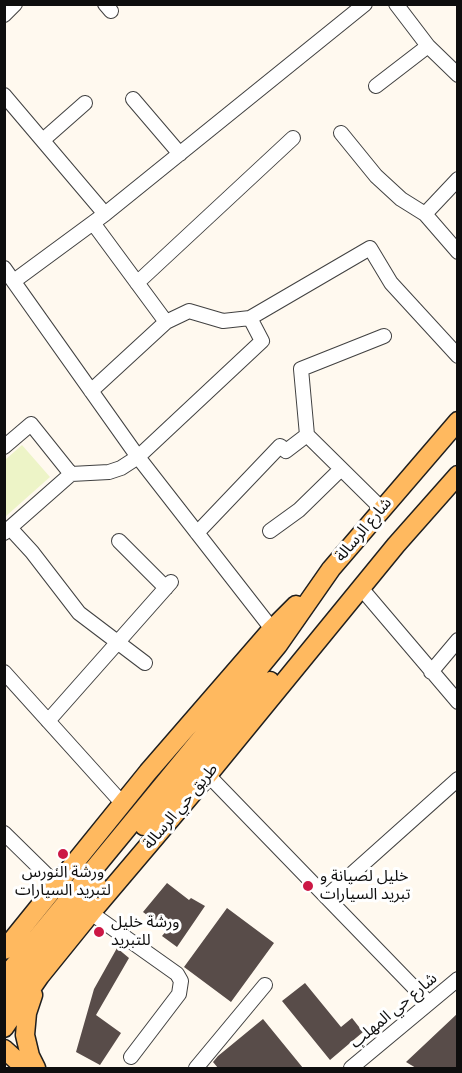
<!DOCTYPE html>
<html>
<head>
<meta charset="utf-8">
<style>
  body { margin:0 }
  #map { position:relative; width:462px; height:1073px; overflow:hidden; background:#fff9ef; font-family:"Source Serif 4",serif }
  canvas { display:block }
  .frame { position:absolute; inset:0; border:6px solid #0e0e0e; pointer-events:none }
</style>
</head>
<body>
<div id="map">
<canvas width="462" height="1073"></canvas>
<div class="frame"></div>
</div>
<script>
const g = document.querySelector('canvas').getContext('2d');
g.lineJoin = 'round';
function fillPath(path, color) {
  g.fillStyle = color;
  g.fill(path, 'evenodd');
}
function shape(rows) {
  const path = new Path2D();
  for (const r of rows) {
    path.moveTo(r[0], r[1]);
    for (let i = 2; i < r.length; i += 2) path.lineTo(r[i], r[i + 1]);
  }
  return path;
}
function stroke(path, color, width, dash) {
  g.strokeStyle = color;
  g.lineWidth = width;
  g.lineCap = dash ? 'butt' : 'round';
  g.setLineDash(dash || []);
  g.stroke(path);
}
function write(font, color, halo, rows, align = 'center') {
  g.font = font + ' "Source Serif 4","Noto Sans Arabic",serif';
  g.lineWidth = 6;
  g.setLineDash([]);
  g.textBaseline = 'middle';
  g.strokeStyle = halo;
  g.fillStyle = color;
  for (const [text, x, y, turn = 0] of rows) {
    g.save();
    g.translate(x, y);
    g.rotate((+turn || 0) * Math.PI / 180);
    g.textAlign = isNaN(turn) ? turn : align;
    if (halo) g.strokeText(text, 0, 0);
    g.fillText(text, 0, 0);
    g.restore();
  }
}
fillPath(shape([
  [22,445,50,477,5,517,5,460]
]), '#edf4c7');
fillPath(shape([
  [167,883,189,900,191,898,205,906,177,947,162,936,167,930,143,912],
  [227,908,274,943,231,1002,184,967],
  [117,948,129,958,96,1015,121,1033,100,1065,76,1052,94,989],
  [305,983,341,1027,352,1018,363,1032,330,1060,282,1001],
  [458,1013,458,1068,416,1068,406,1062],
  [263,1019,303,1068,218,1068,213,1062,218,1056]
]), '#584c49');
const minor = shape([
  [105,4,111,11],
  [396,4,428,46,458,75],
  [4,15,15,4],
  [376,86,428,46],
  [4,95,105,214],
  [133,99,180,154],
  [341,133,376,176,401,199,425,214,458,252],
  [43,140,85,103],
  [425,214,458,179],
  [93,223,166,322],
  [4,268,138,457,272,629],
  [14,281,105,214,365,4],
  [137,283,293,138],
  [91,391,166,322,189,311,223,321,250,318],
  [307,435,301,369,384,336],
  [4,447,31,424,71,474],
  [10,528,32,552,79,613,145,663],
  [270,531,299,510,341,469],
  [4,533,71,474,109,472,121,468,138,457,262,341,250,318,370,248,391,283,458,356],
  [197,533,280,446,286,451,307,435,382,509],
  [119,541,166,588],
  [361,588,458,702],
  [4,672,123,804],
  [431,672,458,640],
  [48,721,171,582],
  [208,775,429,1003],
  [4,833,57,885],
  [326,897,458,779],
  [91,913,177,974,181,981,179,994,131,1057],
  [196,1068,265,985],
  [351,1068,458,979]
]);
const major = shape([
  [144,826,270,681],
  [4,950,148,772,272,629,296,605],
  [4,978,278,645,331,569,458,421],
  [33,995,27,1013,25,1035,30,1056,36,1068],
  [4,1002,97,885],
  [4,1028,40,976,91,913,208,775,396,545,458,475],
  [4,1049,25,1068]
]);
stroke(minor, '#414141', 16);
stroke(major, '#1f1f1f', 21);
stroke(minor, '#fff', 14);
stroke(major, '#ffb95f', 18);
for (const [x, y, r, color] of [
  [63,854,6,"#cc1845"],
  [308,886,6,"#cc1845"],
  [99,932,6,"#cc1845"]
]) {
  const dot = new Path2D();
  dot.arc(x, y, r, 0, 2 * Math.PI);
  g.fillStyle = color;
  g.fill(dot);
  stroke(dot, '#fff', 2);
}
write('16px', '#0e0e0e', '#fff', [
  ["شارع الرسالة",364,530,-50],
  ["طريق حي الرسالة",181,807,-50],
  ["شارع حي المهلب",394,1011,-40]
]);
write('16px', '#0e0e0e', '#fff', [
  ["ورشة النورس",63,873,"center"],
  ["لتبريد السيارات",63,891,"center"],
  ["خليل لصيانة و",320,877],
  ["تبريد السيارات",320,895],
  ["ورشة خليل",111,923],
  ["للتبريد",111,941]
], 'left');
</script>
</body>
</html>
